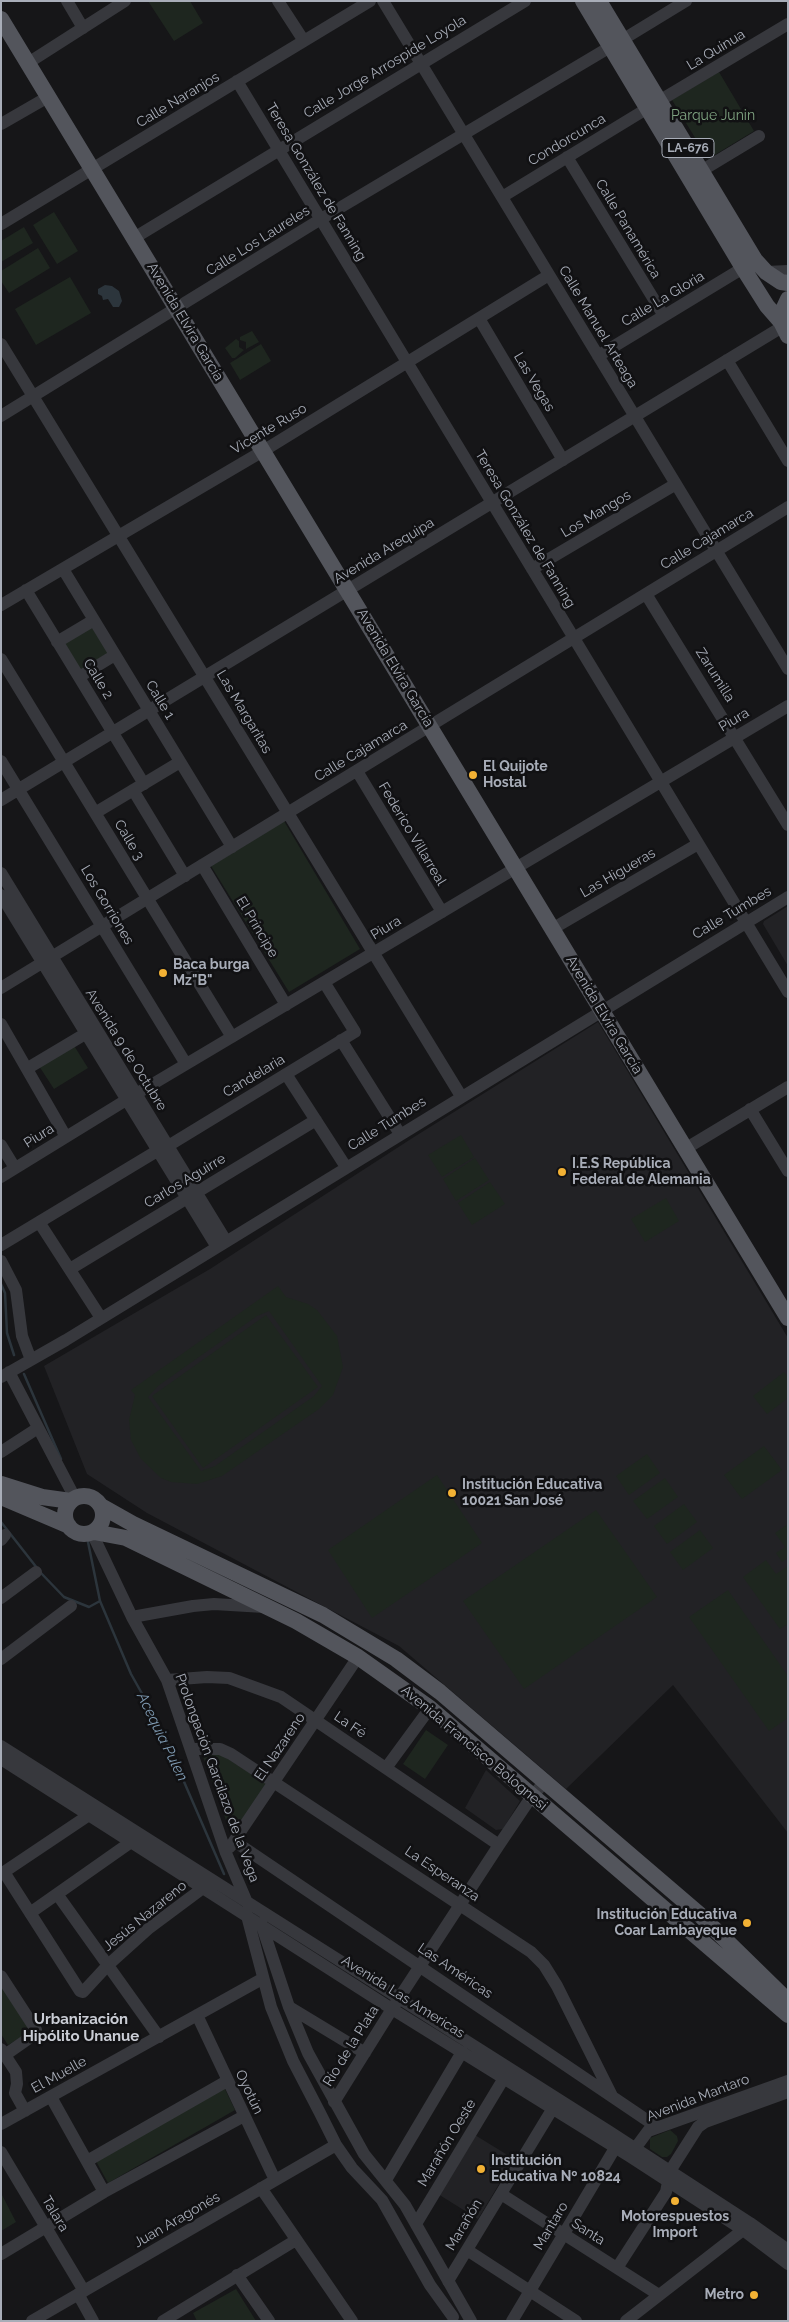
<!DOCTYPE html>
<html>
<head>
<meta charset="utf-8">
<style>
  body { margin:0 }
  #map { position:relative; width:789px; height:2322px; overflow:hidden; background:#161618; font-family:Raleway,sans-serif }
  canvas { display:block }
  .frame { position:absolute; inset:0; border:2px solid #a8adb8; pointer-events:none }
</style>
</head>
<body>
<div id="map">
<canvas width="789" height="2322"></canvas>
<div class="frame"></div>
</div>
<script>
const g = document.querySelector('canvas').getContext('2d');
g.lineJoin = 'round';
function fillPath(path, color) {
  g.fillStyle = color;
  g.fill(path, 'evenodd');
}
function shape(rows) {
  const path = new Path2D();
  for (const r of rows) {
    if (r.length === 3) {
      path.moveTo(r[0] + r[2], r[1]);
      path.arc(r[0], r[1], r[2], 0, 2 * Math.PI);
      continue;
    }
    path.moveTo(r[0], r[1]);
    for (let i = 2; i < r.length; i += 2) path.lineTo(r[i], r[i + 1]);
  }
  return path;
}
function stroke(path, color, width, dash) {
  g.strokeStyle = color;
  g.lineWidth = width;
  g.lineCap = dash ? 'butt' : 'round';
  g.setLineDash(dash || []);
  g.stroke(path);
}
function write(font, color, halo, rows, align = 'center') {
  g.font = font + ' Raleway,sans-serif';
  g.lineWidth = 5;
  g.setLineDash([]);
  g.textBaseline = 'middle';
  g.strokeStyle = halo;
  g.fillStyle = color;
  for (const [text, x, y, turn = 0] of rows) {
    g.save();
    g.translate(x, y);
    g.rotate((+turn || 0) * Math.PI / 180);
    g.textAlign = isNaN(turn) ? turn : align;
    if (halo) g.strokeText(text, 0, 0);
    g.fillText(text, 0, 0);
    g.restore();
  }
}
fillPath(shape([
  [788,906,788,966,763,924,764,921],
  [598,1022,788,1338,788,1833,673,1685,566,1789,399,1646,147,1513,87,1474,44,1366,210,1269,414,1137],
  [486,1770,520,1801,503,1829,496,1830,465,1808],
  [475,2135,514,2159,478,2219,438,2194]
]), '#222225');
fillPath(shape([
  [148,1,190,1,203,23,174,41],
  [719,72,754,131,708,159,672,100],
  [54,212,78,251,57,264,33,225],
  [24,227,33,243,1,262,1,241],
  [38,248,50,268,9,293,1,281,1,271],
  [70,277,91,313,36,345,15,309],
  [252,331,259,342,246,349,246,342,240,340,240,337],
  [236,339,239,341,239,347,244,350,235,358,232,358,225,348],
  [261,344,271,361,240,380,230,363],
  [93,625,108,653,80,670,63,642],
  [284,821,360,949,289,992,211,866],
  [73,1044,88,1068,54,1089,39,1066],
  [461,1135,474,1157,442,1177,428,1155],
  [475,1158,489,1180,456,1201,443,1179],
  [490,1182,505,1204,472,1225,458,1203],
  [666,1198,679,1221,645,1242,631,1219],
  [278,1286,286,1297,308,1304,317,1310,337,1336,343,1367,333,1395,319,1409,222,1476,197,1484,171,1482,161,1478,141,1459,131,1440,129,1420,135,1395,131,1390],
  [269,1311,322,1386,314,1396,215,1466,201,1471,148,1397,158,1386,257,1316],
  [266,1315,318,1387,203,1468,152,1396],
  [784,1372,788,1377,788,1398,767,1414,753,1396],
  [764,1446,782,1470,742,1499,724,1475],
  [647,1454,660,1473,629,1495,616,1476],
  [437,1475,482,1543,372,1618,328,1550],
  [665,1478,678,1497,647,1519,633,1501],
  [684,1504,697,1522,667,1544,654,1526],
  [596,1510,657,1597,524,1689,463,1601],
  [788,1524,788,1558,782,1562,776,1553,785,1547,775,1533],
  [700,1530,713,1548,683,1570,670,1552],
  [766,1560,776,1574,788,1566,788,1624,780,1629,743,1577],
  [728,1590,788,1676,788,1718,769,1731,689,1617],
  [426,1730,448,1745,425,1779,403,1764],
  [202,1754,222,1755,266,1784,232,1837],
  [1,1984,31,2031,8,2045,1,2034],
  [224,2087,235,2110,108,2183,96,2161],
  [670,2130,677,2136,678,2141,671,2154,667,2157,662,2157,650,2149,650,2138],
  [1,2193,16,2222,1,2231],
  [236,2289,256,2321,197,2321,193,2313]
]), '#1e261f');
fillPath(shape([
  [105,285,112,286,119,291,122,301,119,307,113,307,108,299,103,300,102,296,98,294,98,289]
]), '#2c353c');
stroke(shape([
  [1,1284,5,1293,7,1333,14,1355],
  [24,1374,61,1459],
  [1,1522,37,1568],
  [88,1542,100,1601,131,1674,159,1724,224,1874],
  [40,1572,64,1597,89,1607,100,1601]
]), '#2c353c', 2.5);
stroke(shape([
  [67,1,83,28],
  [278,1,304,41],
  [383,1,788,669],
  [622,40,686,1],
  [28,63,125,1],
  [237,81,788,992],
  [659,101,788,24],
  [1,124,48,97],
  [567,157,664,316],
  [701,171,759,136],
  [502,197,648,108],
  [1,224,370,1],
  [134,238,525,1],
  [766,272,788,271],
  [480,320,563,460],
  [1,344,461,1096],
  [598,356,743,268],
  [727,360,788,461],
  [1,416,321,219,610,47],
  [63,569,232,847],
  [532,569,676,484],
  [26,590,144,784],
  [646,594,788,825],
  [1,605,263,451,549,275],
  [57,642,94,620],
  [1,659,232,1037],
  [79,677,115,655],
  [1,761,186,1064],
  [357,771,442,912],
  [133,790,185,876],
  [1,800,782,327],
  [95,813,180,762],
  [202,865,286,1005],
  [1,873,226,1241],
  [1,895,217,1247],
  [552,929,698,844],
  [1,988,788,507],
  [1,1024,66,1137],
  [341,1040,400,1134],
  [28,1068,85,1034],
  [286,1074,346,1167],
  [750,1109,788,1171],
  [1,1145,15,1168],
  [168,1146,355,1032,324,982],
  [685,1149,788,1087],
  [1,1177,136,1094,788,706],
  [39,1222,101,1318],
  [1,1245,157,1151],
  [1,1261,16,1290,22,1336,31,1360],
  [70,1269,316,1120],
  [9,1372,75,1498],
  [1,1377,66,1340,788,897],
  [1,1452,38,1428],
  [92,1533,132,1617,167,1680,226,1853,246,1900],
  [1,1540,5,1535],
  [1,1598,36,1572],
  [132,1617,193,1606,214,1604,264,1607],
  [1,1659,71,1606],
  [167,1680,207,1677,229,1678,281,1697,499,1845],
  [1,1746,610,2132,750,2223,788,2250],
  [191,1749,220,1749,231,1754,531,1952,544,1965,557,1986,612,2096],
  [1,1759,392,2009,629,2156,743,2230,788,2264],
  [386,1768,430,1708],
  [234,1841,657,2127],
  [230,1847,358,1657],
  [4,1872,80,1991,83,1992,108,1965,148,1929,203,1888],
  [1,1874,89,1815],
  [57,1894,159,2037],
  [246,1912,271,2007,293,2061,320,2113,336,2145,352,2168,382,2200,430,2285,453,2317],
  [30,1913,131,1842],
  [261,1923,289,2007,308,2053,364,2154,405,2205,471,2321],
  [1,1976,36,2030,35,2034,5,2055],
  [289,2007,365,2053],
  [197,2015,275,2180],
  [1,2049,16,2072,17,2084,15,2093,25,2111],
  [51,2097,104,2192],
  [334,2102,392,2009,499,1845,532,1796,544,1783],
  [1,2124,262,1979],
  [1,2152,84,2291],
  [631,2154,648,2131,788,2081],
  [87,2161,227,2081],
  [386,2180,462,2052],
  [261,2188,352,2321],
  [501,2194,659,2295],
  [416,2224,504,2078],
  [467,2250,576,2321],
  [1,2254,104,2192,244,2116],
  [617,2268,666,2192,670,2171,698,2127,705,2122,788,2092],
  [237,2275,269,2321],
  [448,2281,553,2108],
  [78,2294,93,2321],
  [32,2321,336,2145],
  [163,2321,296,2240],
  [512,2321,615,2148],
  [626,2321,743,2230]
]), '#37383d', 12);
stroke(shape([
  [583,1,743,268,767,306,781,322],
  [599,1,755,260,766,272,781,282,788,283],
  [1,19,788,1318],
  [788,299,782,312,781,322,788,336],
  [1,1484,42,1497,71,1501],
  [84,1515,19],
  [1,1497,69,1526],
  [101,1506,133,1524,323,1615,396,1659,440,1692,698,1913,788,2001],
  [94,1532,126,1538,296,1621,358,1657,430,1708,788,2015]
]), '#53555c', 16);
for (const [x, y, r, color] of [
  [473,775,5,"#f2b134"],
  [163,973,5,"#f2b134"],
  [562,1172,5,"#f2b134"],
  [452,1493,5,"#f2b134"],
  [747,1923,5,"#f2b134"],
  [481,2169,5,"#f2b134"],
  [675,2201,5,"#f2b134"],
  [754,2295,5,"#f2b134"]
]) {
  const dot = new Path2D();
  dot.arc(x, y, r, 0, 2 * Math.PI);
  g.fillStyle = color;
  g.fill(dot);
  stroke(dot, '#111113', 2);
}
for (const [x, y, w] of [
  [688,148,52]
]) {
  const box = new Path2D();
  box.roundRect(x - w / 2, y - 9.5, w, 19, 4);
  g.fillStyle = '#111113';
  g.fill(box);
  stroke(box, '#a8adb8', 1);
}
write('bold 12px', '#a8adb8', null, [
  ["LA-676",688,148]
]);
write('14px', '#a8adb8', '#111113', [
  ["La Quinua",716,50,-31],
  ["Calle Jorge Arrospide Loyola",385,67,-31],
  ["Calle Naranjos",178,100,-31],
  ["Condorcunca",567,140,-31],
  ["Teresa González de Fanning",316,182,59],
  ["Calle Panamérica",628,229,59],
  ["Calle Los Laureles",258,241,-32],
  ["Calle La Gloria",663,299,-31],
  ["Avenida Elvira García",185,322,59],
  ["Calle Manuel Arteaga",598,327,59],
  ["Las Vegas",534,382,59],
  ["Vicente Ruso",269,429,-31],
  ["Los Mangos",596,514,-31],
  ["Teresa González de Fanning",525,529,59],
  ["Calle Cajamarca",707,539,-31],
  ["Avenida Arequipa",384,551,-31],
  ["Avenida Elvira García",395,668,59],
  ["Zarumilla",715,675,58],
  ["Calle 2",98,679,59],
  ["Calle 1",160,700,59],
  ["Las Margaritas",244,712,59],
  ["Piura",734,720,-31],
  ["Calle Cajamarca",361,751,-31],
  ["Federico Villarreal",412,834,59],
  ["Calle 3",129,840,59],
  ["Las Higueras",618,873,-30],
  ["Los Gorriones",107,905,59],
  ["Calle Tumbes",732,913,-31],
  ["El Príncipe",257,927,59],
  ["Piura",386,928,-31],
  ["Avenida Elvira García",604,1015,59],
  ["Avenida 9 de Octubre",126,1050,58],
  ["Candelaria",254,1076,-31],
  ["Calle Tumbes",387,1124,-32],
  ["Piura",39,1136,-32],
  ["Carlos Aguirre",185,1181,-31],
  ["La Fé",350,1725,34],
  ["El Nazareno",280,1747,-56],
  ["Avenida Francisco Bolognesi",474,1748,40],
  ["Prolongación Garcilazo de la Vega",217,1778,70],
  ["La Esperanza",442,1874,34],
  ["Jesús Nazareno",145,1916,-39],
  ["Las Américas",455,1971,34],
  ["Avenida Las Americas",403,1997,32],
  ["Río de la Plata",351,2046,-58],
  ["El Muelle",59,2075,-29],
  ["Oyotún",249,2092,65],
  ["Avenida Mantaro",698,2098,-21],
  ["Marañón Oeste",447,2143,-59],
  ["Talara",55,2214,59],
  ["Juan Aragonés",177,2220,-30],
  ["Marañón",464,2225,-59],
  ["Mantaro",551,2226,-59],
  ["Santa",588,2232,33]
]);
write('14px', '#7fa381', '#111113', [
  ["Parque Junin",713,116]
]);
write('bold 14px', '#a8adb8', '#111113', [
  ["El Quijote",483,767],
  ["Hostal",483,783],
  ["Baca burga",173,965],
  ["Mz\"B\"",173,981],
  ["I.E.S República",572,1164],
  ["Federal de Alemania",572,1180],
  ["Institución Educativa",462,1485],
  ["10021 San José",462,1501],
  ["Institución Educativa",737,1915,"right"],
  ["Coar Lambayeque",737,1931,"right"],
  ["Institución",491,2161],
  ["Educativa Nº 10824",491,2177],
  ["Motorespuestos",675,2217,"center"],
  ["Import",675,2233,"center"],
  ["Metro",744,2295,"right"]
], 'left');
write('italic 15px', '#7f9bb3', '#111113', [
  ["Acequia Pulen",162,1737,64]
]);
write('bold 15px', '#c9ccd4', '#111113', [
  ["Urbanización",81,2019],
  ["Hipólito Unanue",81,2036]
]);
</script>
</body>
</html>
